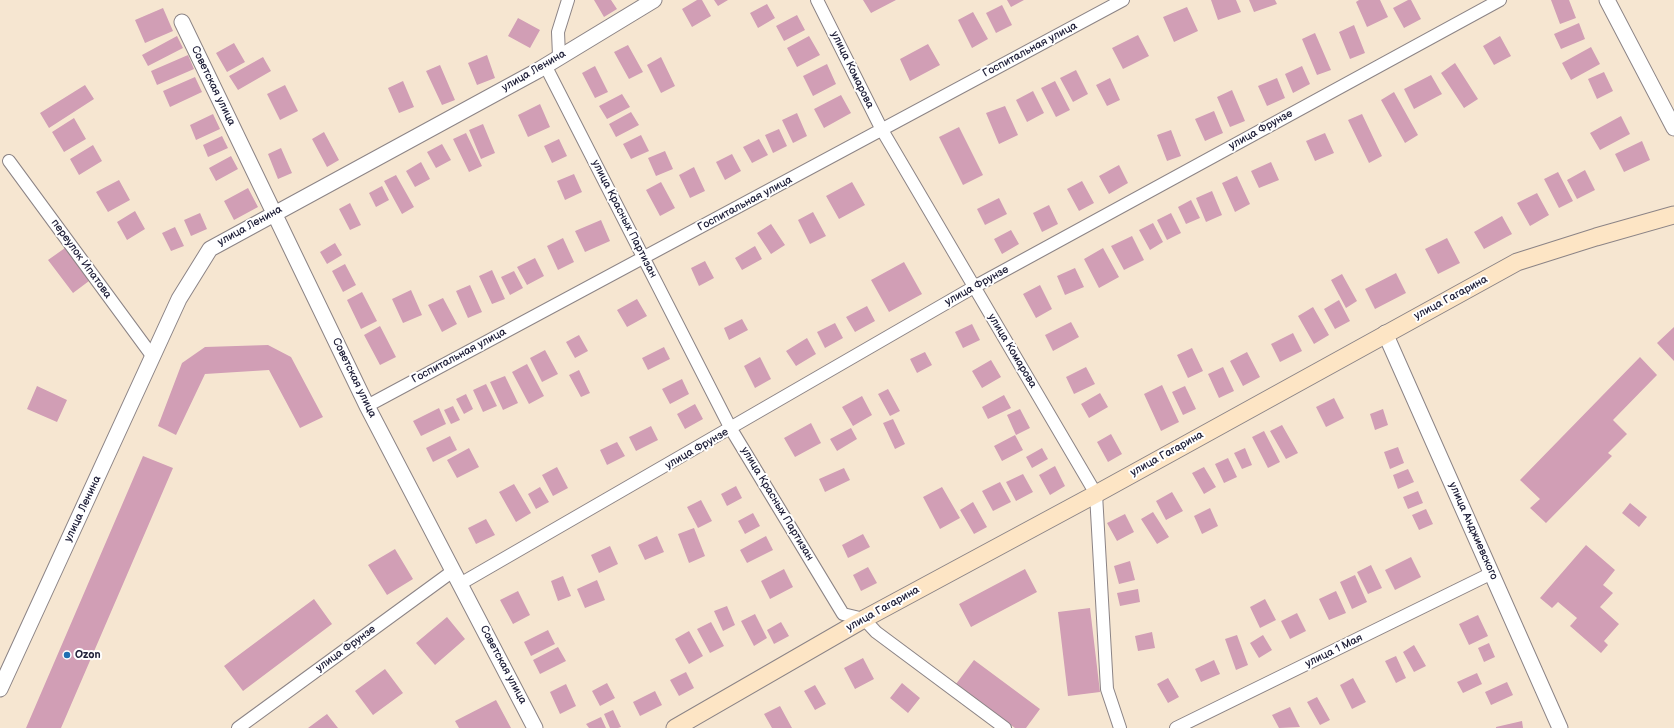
<!DOCTYPE html>
<html>
<head>
<meta charset="utf-8">
<style>
  body { margin:0 }
  canvas { display:block; background:#f6e6d1 }
</style>
</head>
<body>
<canvas width="1674" height="728"></canvas>
<script>
const g = document.querySelector('canvas').getContext('2d');
g.lineJoin = 'round';
function fillPath(path, color) {
  g.fillStyle = color;
  g.fill(path, 'evenodd');
}
function shape(rows) {
  const path = new Path2D();
  for (const r of rows) {
    path.moveTo(r[0], r[1]);
    for (let i = 2; i < r.length; i += 2) path.lineTo(r[i], r[i + 1]);
  }
  return path;
}
function stroke(path, color, width, dash) {
  g.strokeStyle = color;
  g.lineWidth = width;
  g.lineCap = dash ? 'butt' : 'round';
  g.setLineDash(dash || []);
  g.stroke(path);
}
function write(font, color, halo, rows, align = 'center') {
  g.font = font + ' "Balsamiq Sans",sans-serif';
  g.lineWidth = 4;
  g.setLineDash([]);
  g.textBaseline = 'middle';
  g.strokeStyle = halo;
  g.fillStyle = color;
  for (const [text, x, y, turn = 0] of rows) {
    g.save();
    g.translate(x, y);
    g.rotate((+turn || 0) * Math.PI / 180);
    g.textAlign = isNaN(turn) ? turn : align;
    if (halo) g.strokeText(text, 0, 0);
    g.fillText(text, 0, 0);
    g.restore();
  }
}
fillPath(shape([
  [594,0,611,0,617,9,604,17],
  [697,0,702,0,711,16,692,27,682,9],
  [714,0,728,0,718,6],
  [863,0,896,0,871,13],
  [1007,0,1024,0,1011,7],
  [1211,0,1236,0,1241,12,1218,20],
  [1249,0,1275,0,1277,4,1254,12],
  [1359,0,1380,0,1388,17,1367,27,1356,2],
  [1408,0,1411,0,1421,19,1404,28,1393,8],
  [1551,0,1569,0,1576,18,1560,24],
  [767,4,775,18,758,28,750,13],
  [1002,5,1012,25,996,33,986,13],
  [1187,7,1198,31,1174,42,1163,17],
  [163,8,173,31,145,43,135,20],
  [973,12,988,39,972,48,958,20],
  [797,15,805,30,784,41,776,26],
  [518,18,540,30,530,48,508,36],
  [1579,23,1585,39,1561,49,1554,34],
  [1354,25,1365,53,1350,59,1339,32],
  [1315,33,1331,70,1317,75,1302,39],
  [1138,35,1149,56,1123,69,1112,48],
  [177,36,183,48,148,66,142,55],
  [809,36,820,55,797,67,787,48],
  [1500,36,1511,56,1494,65,1483,46],
  [234,43,245,62,227,72,216,53],
  [928,44,940,65,910,81,900,59],
  [628,45,643,72,629,79,614,52],
  [1591,47,1600,64,1571,80,1562,63],
  [188,55,194,69,157,85,151,71],
  [487,55,495,78,477,85,468,63],
  [263,57,271,71,238,90,229,76],
  [661,57,675,86,661,93,647,65],
  [1455,63,1478,99,1464,108,1441,73],
  [827,64,836,84,813,96,803,76],
  [440,65,455,100,442,105,426,71],
  [595,66,608,92,595,98,582,73],
  [1302,66,1310,84,1293,93,1285,74],
  [1076,70,1088,94,1073,102,1060,78],
  [1604,72,1613,91,1597,99,1588,79],
  [1431,75,1442,94,1414,109,1404,89],
  [195,77,202,92,170,107,163,91],
  [1110,78,1120,100,1107,106,1096,85],
  [1277,78,1285,98,1267,106,1258,86],
  [403,81,414,107,399,113,388,88],
  [1055,81,1070,110,1056,117,1041,88],
  [85,85,94,99,49,128,40,113],
  [285,85,298,111,280,120,267,94],
  [1232,90,1245,121,1230,127,1217,97],
  [1033,91,1044,113,1027,122,1016,100],
  [1394,92,1418,135,1405,143,1381,100],
  [622,94,630,107,607,119,599,106],
  [841,95,851,113,824,128,814,109],
  [540,104,550,127,528,137,518,115],
  [1005,106,1018,135,999,144,986,113],
  [1214,111,1223,133,1205,141,1195,119],
  [631,112,639,125,616,137,609,124],
  [797,113,807,136,793,143,782,120],
  [213,114,220,129,196,140,190,125],
  [1362,114,1382,156,1369,163,1348,120],
  [1621,116,1630,134,1600,150,1590,133],
  [74,118,86,139,64,152,52,132],
  [483,124,495,153,481,159,469,130],
  [959,127,983,175,963,185,939,137],
  [779,129,787,146,773,153,765,135],
  [1171,130,1181,156,1167,161,1157,135],
  [324,132,339,160,327,167,312,139],
  [466,133,482,166,469,172,453,139],
  [1325,133,1334,153,1315,161,1306,141],
  [641,135,649,151,631,159,623,144],
  [222,136,228,148,208,157,203,145],
  [559,139,567,156,552,163,544,146],
  [759,139,768,155,752,163,743,147],
  [1642,141,1650,160,1624,172,1615,154],
  [442,144,451,160,436,168,427,152],
  [93,145,102,161,79,175,70,159],
  [281,148,292,173,278,179,268,154],
  [665,151,673,169,656,176,648,158],
  [732,154,741,171,725,180,716,162],
  [231,156,238,169,216,181,209,168],
  [421,162,430,179,415,187,406,171],
  [1271,162,1279,180,1259,188,1251,171],
  [1119,165,1128,183,1109,194,1099,176],
  [694,167,705,191,690,198,679,175],
  [1585,170,1595,190,1577,199,1567,180],
  [1558,172,1573,201,1559,208,1544,179],
  [574,174,582,192,565,200,557,181],
  [396,175,414,207,402,214,384,181],
  [1237,176,1250,204,1235,212,1222,183],
  [119,180,130,200,108,212,96,192],
  [1082,181,1094,203,1079,211,1067,189],
  [661,182,675,208,660,216,646,190],
  [852,182,865,205,839,219,826,196],
  [382,186,389,200,376,207,369,193],
  [248,188,258,207,234,220,224,201],
  [1212,191,1222,215,1206,222,1196,198],
  [1537,193,1549,215,1530,226,1517,203],
  [999,198,1007,214,985,225,977,209],
  [1191,200,1200,218,1186,224,1178,207],
  [350,203,361,225,350,230,339,209],
  [1049,205,1058,224,1042,232,1033,213],
  [135,211,145,229,127,240,117,222],
  [813,212,826,236,810,244,798,220],
  [200,213,207,229,191,236,184,220],
  [1171,213,1181,233,1167,240,1157,220],
  [1502,216,1512,234,1484,249,1474,232],
  [601,220,610,241,585,252,575,231],
  [1153,223,1163,242,1150,250,1139,230],
  [771,224,785,245,771,254,757,233],
  [175,227,184,246,171,251,162,233],
  [1011,230,1019,244,1002,254,994,239],
  [1132,236,1144,260,1124,270,1111,246],
  [563,238,574,262,558,270,547,246],
  [1447,238,1460,263,1438,274,1425,249],
  [335,243,342,255,327,264,320,252],
  [755,246,762,259,742,270,735,258],
  [65,248,89,281,73,293,48,260],
  [1103,248,1119,277,1099,288,1084,259],
  [535,258,544,276,527,285,517,267],
  [705,261,714,278,699,286,691,268],
  [904,262,922,294,889,312,871,280],
  [345,264,356,285,343,292,332,271],
  [1075,268,1084,287,1065,295,1057,276],
  [492,270,505,299,492,304,479,276],
  [514,271,523,288,510,295,501,277],
  [1396,273,1406,293,1375,309,1365,289],
  [1342,274,1357,301,1346,308,1331,280],
  [470,285,482,312,468,318,456,291],
  [1040,285,1052,309,1036,318,1023,294],
  [411,290,422,315,403,323,392,299],
  [362,292,377,321,361,329,347,300],
  [443,298,457,324,442,332,428,305],
  [637,299,647,316,627,327,617,310],
  [1339,300,1350,321,1335,329,1324,309],
  [867,306,875,321,855,332,846,317],
  [1313,307,1329,335,1314,344,1298,316],
  [742,319,748,330,729,340,724,328],
  [1071,322,1079,337,1053,351,1045,335],
  [835,323,843,338,825,348,817,332],
  [972,324,980,340,963,348,955,332],
  [380,326,396,357,380,365,364,335],
  [1674,327,1674,361,1657,343],
  [1293,333,1302,351,1280,362,1271,344],
  [579,335,588,351,575,358,566,342],
  [807,338,816,354,796,366,786,351],
  [268,345,291,357,323,417,300,428,269,370,205,374,176,435,158,426,182,363,205,347],
  [664,347,670,359,648,370,642,358],
  [1192,348,1203,371,1188,378,1177,355],
  [545,350,558,374,542,382,530,358],
  [925,352,932,365,917,373,910,359],
  [1247,352,1260,377,1243,386,1230,361],
  [760,357,771,379,755,388,744,366],
  [1640,357,1657,375,1613,420,1627,434,1608,453,1612,456,1546,523,1530,508,1540,499,1520,480],
  [991,360,1001,377,982,388,972,371],
  [527,364,544,396,529,404,512,372],
  [1086,367,1095,384,1074,394,1066,377],
  [1223,367,1234,391,1219,398,1208,374],
  [579,370,590,393,581,397,569,375],
  [505,376,518,403,503,410,490,382],
  [682,379,689,394,670,404,662,389],
  [486,384,497,406,483,412,473,390],
  [1162,385,1179,422,1161,431,1144,394],
  [37,386,67,400,57,422,27,409],
  [1185,386,1196,409,1183,415,1172,392],
  [888,389,900,411,890,416,878,394],
  [1100,393,1108,407,1089,418,1081,404],
  [466,394,473,409,464,414,456,399],
  [1004,395,1011,408,988,419,982,407],
  [862,396,872,415,853,426,842,407],
  [1334,398,1344,418,1326,427,1316,407],
  [695,404,703,419,685,429,677,414],
  [453,406,460,420,451,424,444,410],
  [439,408,446,424,421,436,413,421],
  [1020,409,1030,428,1016,435,1007,415],
  [1383,409,1388,425,1375,430,1370,414],
  [893,419,905,444,895,449,883,423],
  [811,423,821,443,795,457,784,438],
  [1282,425,1298,453,1286,459,1270,431],
  [651,426,658,440,636,451,629,437],
  [851,428,857,439,837,451,830,439],
  [1264,431,1280,462,1268,468,1252,437],
  [1111,434,1122,454,1108,462,1097,442],
  [1015,435,1023,450,1002,461,994,446],
  [450,436,457,450,433,462,426,448],
  [617,442,625,456,607,465,600,450],
  [1398,447,1404,463,1390,469,1384,452],
  [469,448,479,467,457,478,447,460],
  [1042,448,1048,459,1032,468,1026,457],
  [1245,448,1252,465,1242,469,1234,453],
  [143,456,173,468,61,728,26,728],
  [1228,458,1237,477,1224,483,1215,464],
  [1055,466,1065,486,1050,495,1039,475],
  [557,467,568,488,553,496,542,475],
  [1204,467,1216,487,1204,494,1192,473],
  [844,468,850,480,825,492,819,479],
  [1408,469,1414,482,1398,489,1393,475],
  [1023,474,1033,492,1016,501,1006,482],
  [1000,482,1011,502,993,511,982,491],
  [514,484,531,513,516,522,499,492],
  [736,486,742,498,727,506,721,494],
  [540,487,549,502,536,509,528,494],
  [942,487,960,518,940,529,923,497],
  [1418,491,1423,503,1408,509,1403,497],
  [1172,492,1183,511,1166,520,1156,501],
  [701,500,712,521,698,528,687,507],
  [973,502,987,527,974,534,960,510],
  [1630,503,1647,517,1639,527,1622,513],
  [1210,508,1218,526,1202,534,1194,516],
  [1426,509,1433,524,1419,530,1412,515],
  [1153,512,1169,537,1157,544,1141,519],
  [753,513,760,526,745,534,738,521],
  [1125,514,1134,532,1117,541,1107,523],
  [486,519,495,535,476,544,468,528],
  [694,528,705,556,689,563,678,534],
  [863,534,870,547,848,558,842,545],
  [657,536,664,552,645,560,638,545],
  [766,536,773,550,747,563,740,550],
  [1586,545,1615,570,1603,585,1613,593,1600,607,1619,624,1604,641,1608,645,1601,653,1570,626,1577,618,1558,602,1552,608,1540,598],
  [610,546,618,564,599,573,591,555],
  [395,549,413,579,387,595,368,565],
  [1411,557,1421,577,1395,590,1385,570],
  [1130,561,1135,580,1119,584,1114,566],
  [1371,565,1382,588,1368,594,1357,572],
  [868,567,877,583,861,591,853,575],
  [784,569,793,587,770,599,761,581],
  [1025,569,1037,592,971,627,959,604],
  [1355,575,1367,602,1352,609,1340,582],
  [563,576,571,596,558,601,551,581],
  [597,580,605,600,585,608,577,589],
  [1138,589,1140,602,1120,606,1117,593],
  [518,591,530,615,513,624,500,600],
  [1336,591,1346,613,1329,620,1319,599],
  [314,599,332,624,243,691,224,666],
  [1265,599,1276,620,1260,628,1250,607],
  [727,606,735,625,723,631,714,611],
  [1090,608,1100,692,1068,696,1058,612],
  [1297,613,1306,631,1290,639,1281,621],
  [755,614,767,638,754,646,741,621],
  [1478,615,1488,636,1469,645,1459,624],
  [447,617,465,639,435,665,416,643],
  [711,622,724,646,710,653,697,629],
  [781,622,789,636,774,644,767,630],
  [548,630,555,644,531,656,524,642],
  [689,631,703,656,689,664,675,639],
  [1152,632,1155,648,1138,651,1135,636],
  [1237,635,1248,665,1236,670,1225,639],
  [1263,635,1272,650,1259,658,1250,643],
  [1489,643,1495,657,1484,662,1478,648],
  [1414,645,1426,666,1414,672,1403,652],
  [558,647,566,661,540,674,533,660],
  [1396,656,1406,678,1396,683,1385,661],
  [863,658,874,679,855,689,844,668],
  [974,660,1040,709,1026,728,1015,728,956,684],
  [1214,660,1220,674,1201,682,1195,669],
  [385,669,403,693,373,715,355,691],
  [686,672,694,688,679,696,670,680],
  [1477,673,1482,684,1463,693,1457,682],
  [1168,678,1179,697,1168,703,1157,684],
  [1353,678,1366,702,1352,709,1340,685],
  [1507,682,1513,695,1491,705,1485,692],
  [607,683,615,698,600,706,592,691],
  [902,683,920,698,908,713,890,698],
  [566,684,576,706,560,714,550,692],
  [815,685,826,704,815,710,804,691],
  [655,691,662,705,640,716,633,702],
  [1317,697,1330,720,1320,725,1307,702],
  [496,700,511,728,459,728,455,721],
  [780,706,792,728,772,728,764,714],
  [1290,707,1300,727,1279,728,1272,715],
  [613,710,621,727,618,728,610,728,604,714],
  [327,714,338,728,308,728],
  [601,717,606,728,589,728,586,724],
  [1522,721,1523,728,1496,728,1496,727]
]), '#d19eb5');
const minor = shape([
  [817,0,882,130,1096,494,1107,689,1120,728],
  [559,56,558,32,568,0],
  [545,65,731,429,843,614,864,619,876,632,1005,728],
  [9,161,153,357],
  [367,406,1123,0],
  [460,584,974,287,1500,0],
  [238,728,453,571],
  [1176,728,1492,573]
]);
const tertiary = shape([
  [1607,0,1674,128],
  [182,22,367,406,535,728],
  [1385,333,1560,728],
  [0,689,179,299,210,249,537,71,654,0]
]);
const secondary = shape([
  [675,728,864,619,1096,494,1517,262,1596,237,1674,215]
]);
stroke(minor, '#8c8486', 14);
stroke(tertiary, '#8c8486', 17);
stroke(secondary, '#8c8486', 19);
stroke(minor, '#fff', 12);
stroke(tertiary, '#fff', 15);
stroke(secondary, '#fde5c5', 17);
for (const [x, y, r, color] of [
  [67,655,4,"#1f6fb2"]
]) {
  const dot = new Path2D();
  dot.arc(x, y, r, 0, 2 * Math.PI);
  g.fillStyle = color;
  g.fill(dot);
  stroke(dot, '#fff', 1.5);
}
write('11px', '#22223b', '#fff', [
  ["Госпитальная улица",1030,50,-28],
  ["улица Комарова",852,70,64],
  ["улица Ленина",534,71,-30],
  ["Советская улица",213,86,64],
  ["улица Фрунзе",1261,130,-29],
  ["Госпитальная улица",745,204,-28],
  ["улица Красных Партизан",624,219,63],
  ["улица Ленина",250,226,-29],
  ["переулок Ипатова",81,259,54],
  ["улица Фрунзе",977,286,-29],
  ["улица Гагарина",1451,298,-28],
  ["улица Комарова",1012,351,59],
  ["Госпитальная улица",459,356,-28],
  ["Советская улица",354,378,64],
  ["улица Фрунзе",697,449,-30],
  ["улица Гагарина",1167,454,-29],
  ["улица Красных Партизан",777,504,59],
  ["улица Ленина",83,509,-65],
  ["улица Анджиевского",1473,531,66],
  ["улица Гагарина",883,609,-29],
  ["улица Фрунзе",346,649,-36],
  ["улица 1 Мая",1334,651,-26],
  ["Советская улица",503,665,62]
]);
write('bold 11px', '#22223b', '#fff', [
  ["Ozon",75,655]
], 'left');
</script>
</body>
</html>
